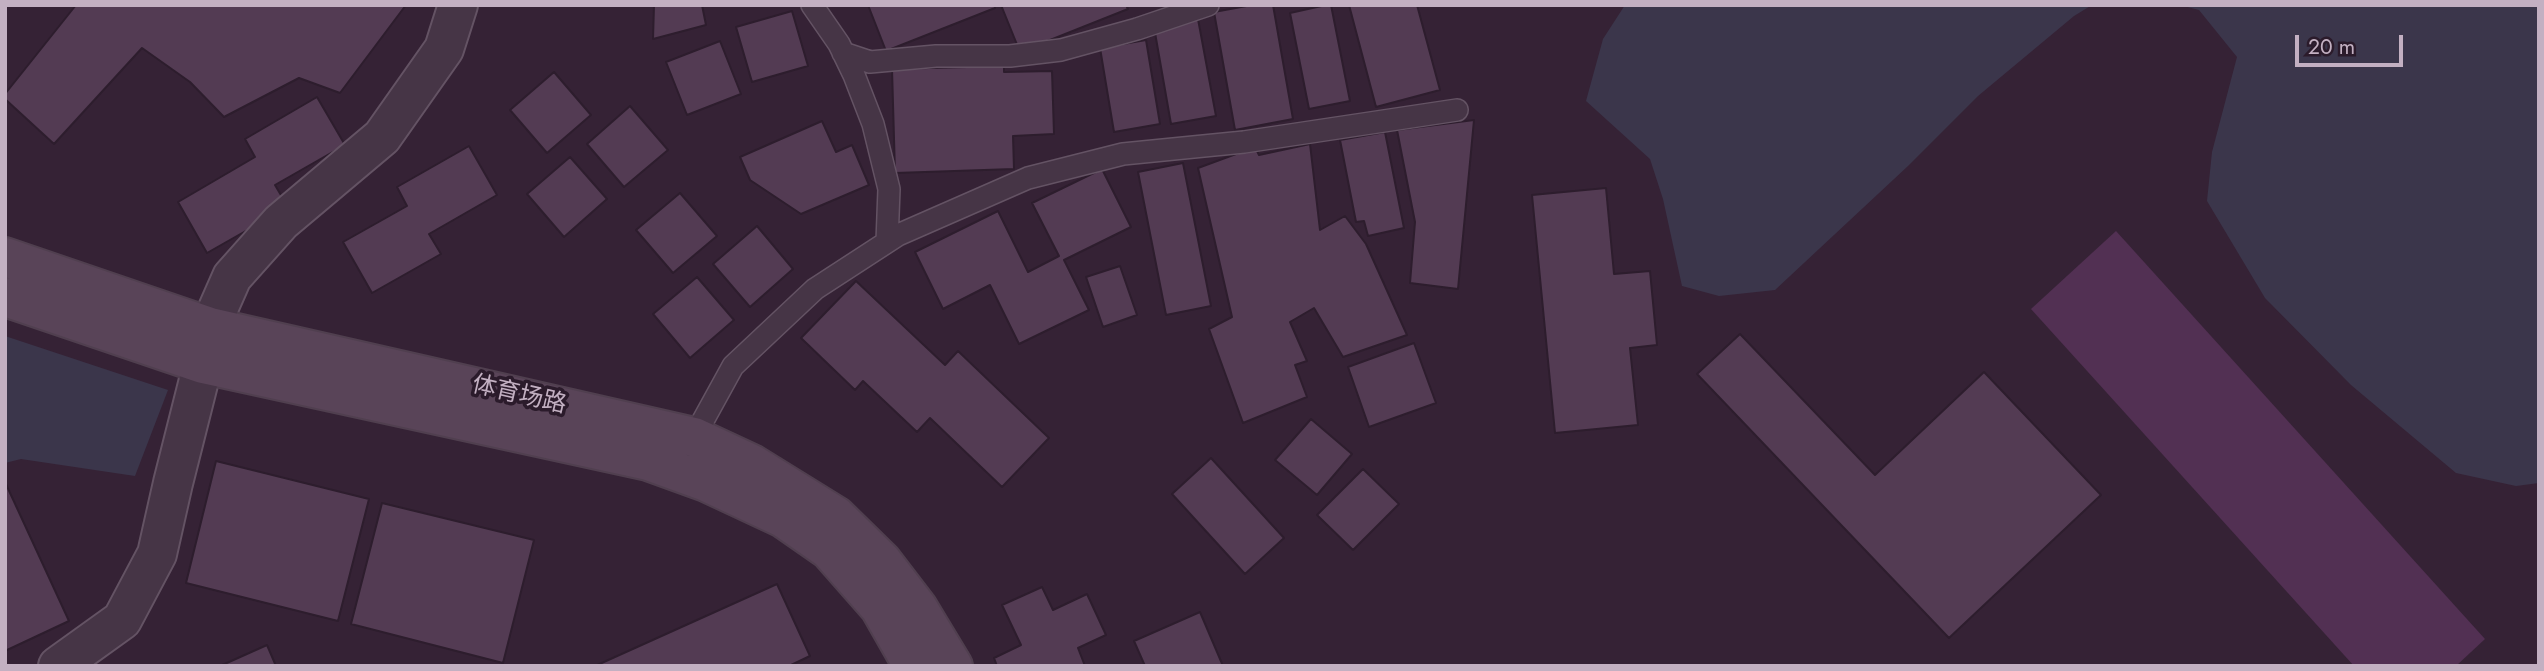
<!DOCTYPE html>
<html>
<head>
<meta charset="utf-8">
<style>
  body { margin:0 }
  #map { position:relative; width:2544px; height:671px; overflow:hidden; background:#352235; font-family:Jost,sans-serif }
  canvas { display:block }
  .frame { position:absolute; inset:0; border:7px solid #c3b0c2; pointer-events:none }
  .scale { position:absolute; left:2295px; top:35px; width:108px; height:32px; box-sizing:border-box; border:4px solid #c3b0c2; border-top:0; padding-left:9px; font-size:21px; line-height:24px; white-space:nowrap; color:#c3b0c2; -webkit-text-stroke:5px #2b1b2b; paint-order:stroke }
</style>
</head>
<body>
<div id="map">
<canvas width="2544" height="671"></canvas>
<div class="frame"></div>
<div class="scale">20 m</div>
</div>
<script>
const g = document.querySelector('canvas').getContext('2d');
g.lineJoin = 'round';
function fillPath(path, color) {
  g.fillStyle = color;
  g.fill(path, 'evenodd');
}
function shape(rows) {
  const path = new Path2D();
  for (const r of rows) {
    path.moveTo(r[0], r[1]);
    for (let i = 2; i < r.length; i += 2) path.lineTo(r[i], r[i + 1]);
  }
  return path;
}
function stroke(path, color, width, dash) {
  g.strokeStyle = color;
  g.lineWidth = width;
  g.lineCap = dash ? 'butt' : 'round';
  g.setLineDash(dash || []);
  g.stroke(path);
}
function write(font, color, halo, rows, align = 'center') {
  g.font = font + ' Jost,"Noto Sans SC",sans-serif';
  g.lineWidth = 7;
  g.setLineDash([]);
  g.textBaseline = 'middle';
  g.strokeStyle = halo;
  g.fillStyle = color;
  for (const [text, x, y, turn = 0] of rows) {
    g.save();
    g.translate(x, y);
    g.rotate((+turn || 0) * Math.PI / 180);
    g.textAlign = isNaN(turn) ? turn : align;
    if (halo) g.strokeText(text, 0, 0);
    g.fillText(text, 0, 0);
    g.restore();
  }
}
fillPath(shape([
  [1625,5,2092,5,2074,16,1978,96,1908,166,1775,290,1719,296,1682,286,1663,199,1650,159,1586,101,1603,39],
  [2180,5,2539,5,2539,483,2516,486,2456,473,2351,385,2265,298,2207,201,2212,152,2237,57,2199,10],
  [5,336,168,390,135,476,21,459,5,463]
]), '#3b364b');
fillPath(shape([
  [2116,231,2485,639,2456,666,2354,666,2031,309]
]), '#523053');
const building = shape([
  [76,5,406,5,340,93,299,78,224,117,190,82,142,48,54,144,5,99,5,94,76,5],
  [654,5,702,5,706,25,653,39,654,5],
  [868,5,994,5,995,8,886,51,868,5],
  [1001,5,1126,5,1128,9,1020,52,1001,5],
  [1252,5,1273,5,1293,119,1235,130,1214,12,1252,5],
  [1326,5,1331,5,1350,101,1309,109,1290,13,1326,5],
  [1349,5,1417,5,1440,90,1376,107,1349,5],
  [792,11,808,66,752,82,736,27,792,11],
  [1198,19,1216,116,1171,124,1154,27,1198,19],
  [1146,40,1160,124,1114,132,1100,48,1146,40],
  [720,41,741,94,687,115,666,62,720,41],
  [1004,66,1004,72,1052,71,1054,134,1013,136,1014,169,895,173,892,69,1004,66],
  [554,72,591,115,547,153,510,110,554,72],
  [317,97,345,145,275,185,288,207,207,253,178,202,255,157,245,139,317,97],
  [630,106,668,150,624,187,587,144,630,106],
  [1474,120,1458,289,1410,283,1415,222,1397,130,1474,120],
  [822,121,836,152,852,145,869,185,801,214,750,180,740,157,822,121],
  [1385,132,1404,228,1368,236,1364,221,1356,222,1340,140,1385,132],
  [1310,144,1320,230,1345,216,1366,244,1407,335,1343,357,1314,308,1290,322,1307,361,1295,365,1307,397,1243,423,1209,329,1232,317,1198,168,1255,147,1259,155,1310,144],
  [469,146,497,195,429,234,441,254,372,293,343,242,407,206,397,187,469,146],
  [570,157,607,199,564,237,527,194,570,157],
  [1183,163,1211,306,1166,315,1138,172,1183,163],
  [1102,169,1131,227,1064,260,1089,310,1019,344,990,285,943,309,915,252,998,211,1028,272,1059,256,1032,203,1102,169],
  [1606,188,1614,274,1650,271,1657,345,1630,348,1638,425,1555,433,1532,195,1606,188],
  [680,193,717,236,673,273,636,230,680,193],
  [757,226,793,269,750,307,713,264,757,226],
  [1120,266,1137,315,1103,327,1086,277,1120,266],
  [697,277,734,320,690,358,653,314,697,277],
  [856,281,945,365,958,351,1049,438,1002,487,930,418,917,432,863,381,855,390,801,338,856,281],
  [1740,334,1875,475,1984,372,2101,495,1949,638,1697,374,1740,334],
  [1414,343,1436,403,1369,427,1348,367,1414,343],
  [1311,419,1352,454,1317,495,1275,460,1311,419],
  [1211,458,1284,538,1245,574,1172,494,1211,458],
  [216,461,369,499,338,621,186,583,216,461],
  [1363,469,1399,504,1353,550,1317,515,1363,469],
  [5,482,69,621,5,651,5,482],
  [382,503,534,540,503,663,351,624,382,503],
  [777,584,810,656,789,666,595,666,777,584],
  [1042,587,1053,610,1087,594,1106,635,1078,648,1085,666,997,666,994,658,1021,645,1002,605,1042,587],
  [1200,612,1223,666,1145,666,1134,641,1200,612],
  [267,645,276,666,220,666,267,645]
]);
fillPath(building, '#533b53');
stroke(building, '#2d1d2d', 2);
const service = shape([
  [812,5,839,44,854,75,873,124,889,189,887,242],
  [843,53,870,62,936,56,1010,56,1061,50,1137,29,1208,5],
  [694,437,733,366,815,289,898,235,1028,178,1123,154,1244,142,1457,110]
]);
const minor = shape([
  [58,666,122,620,157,554,173,483,203,364,210,327,232,277,281,222,382,137,444,49,458,5]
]);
const secondary = shape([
  [5,257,210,327,694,437,752,464,836,516,882,561,918,608,953,666],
  [5,297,203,364,648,461,706,482,783,518,829,550,880,608,913,666]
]);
stroke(service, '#645364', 24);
stroke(minor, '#645364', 42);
stroke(secondary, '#503f4f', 42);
stroke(service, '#463546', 21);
stroke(minor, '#463546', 38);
stroke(secondary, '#594458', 38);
write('24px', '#c3b0c2', '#2b1b2b', [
  ["体育场路",519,396,13]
]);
</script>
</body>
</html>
